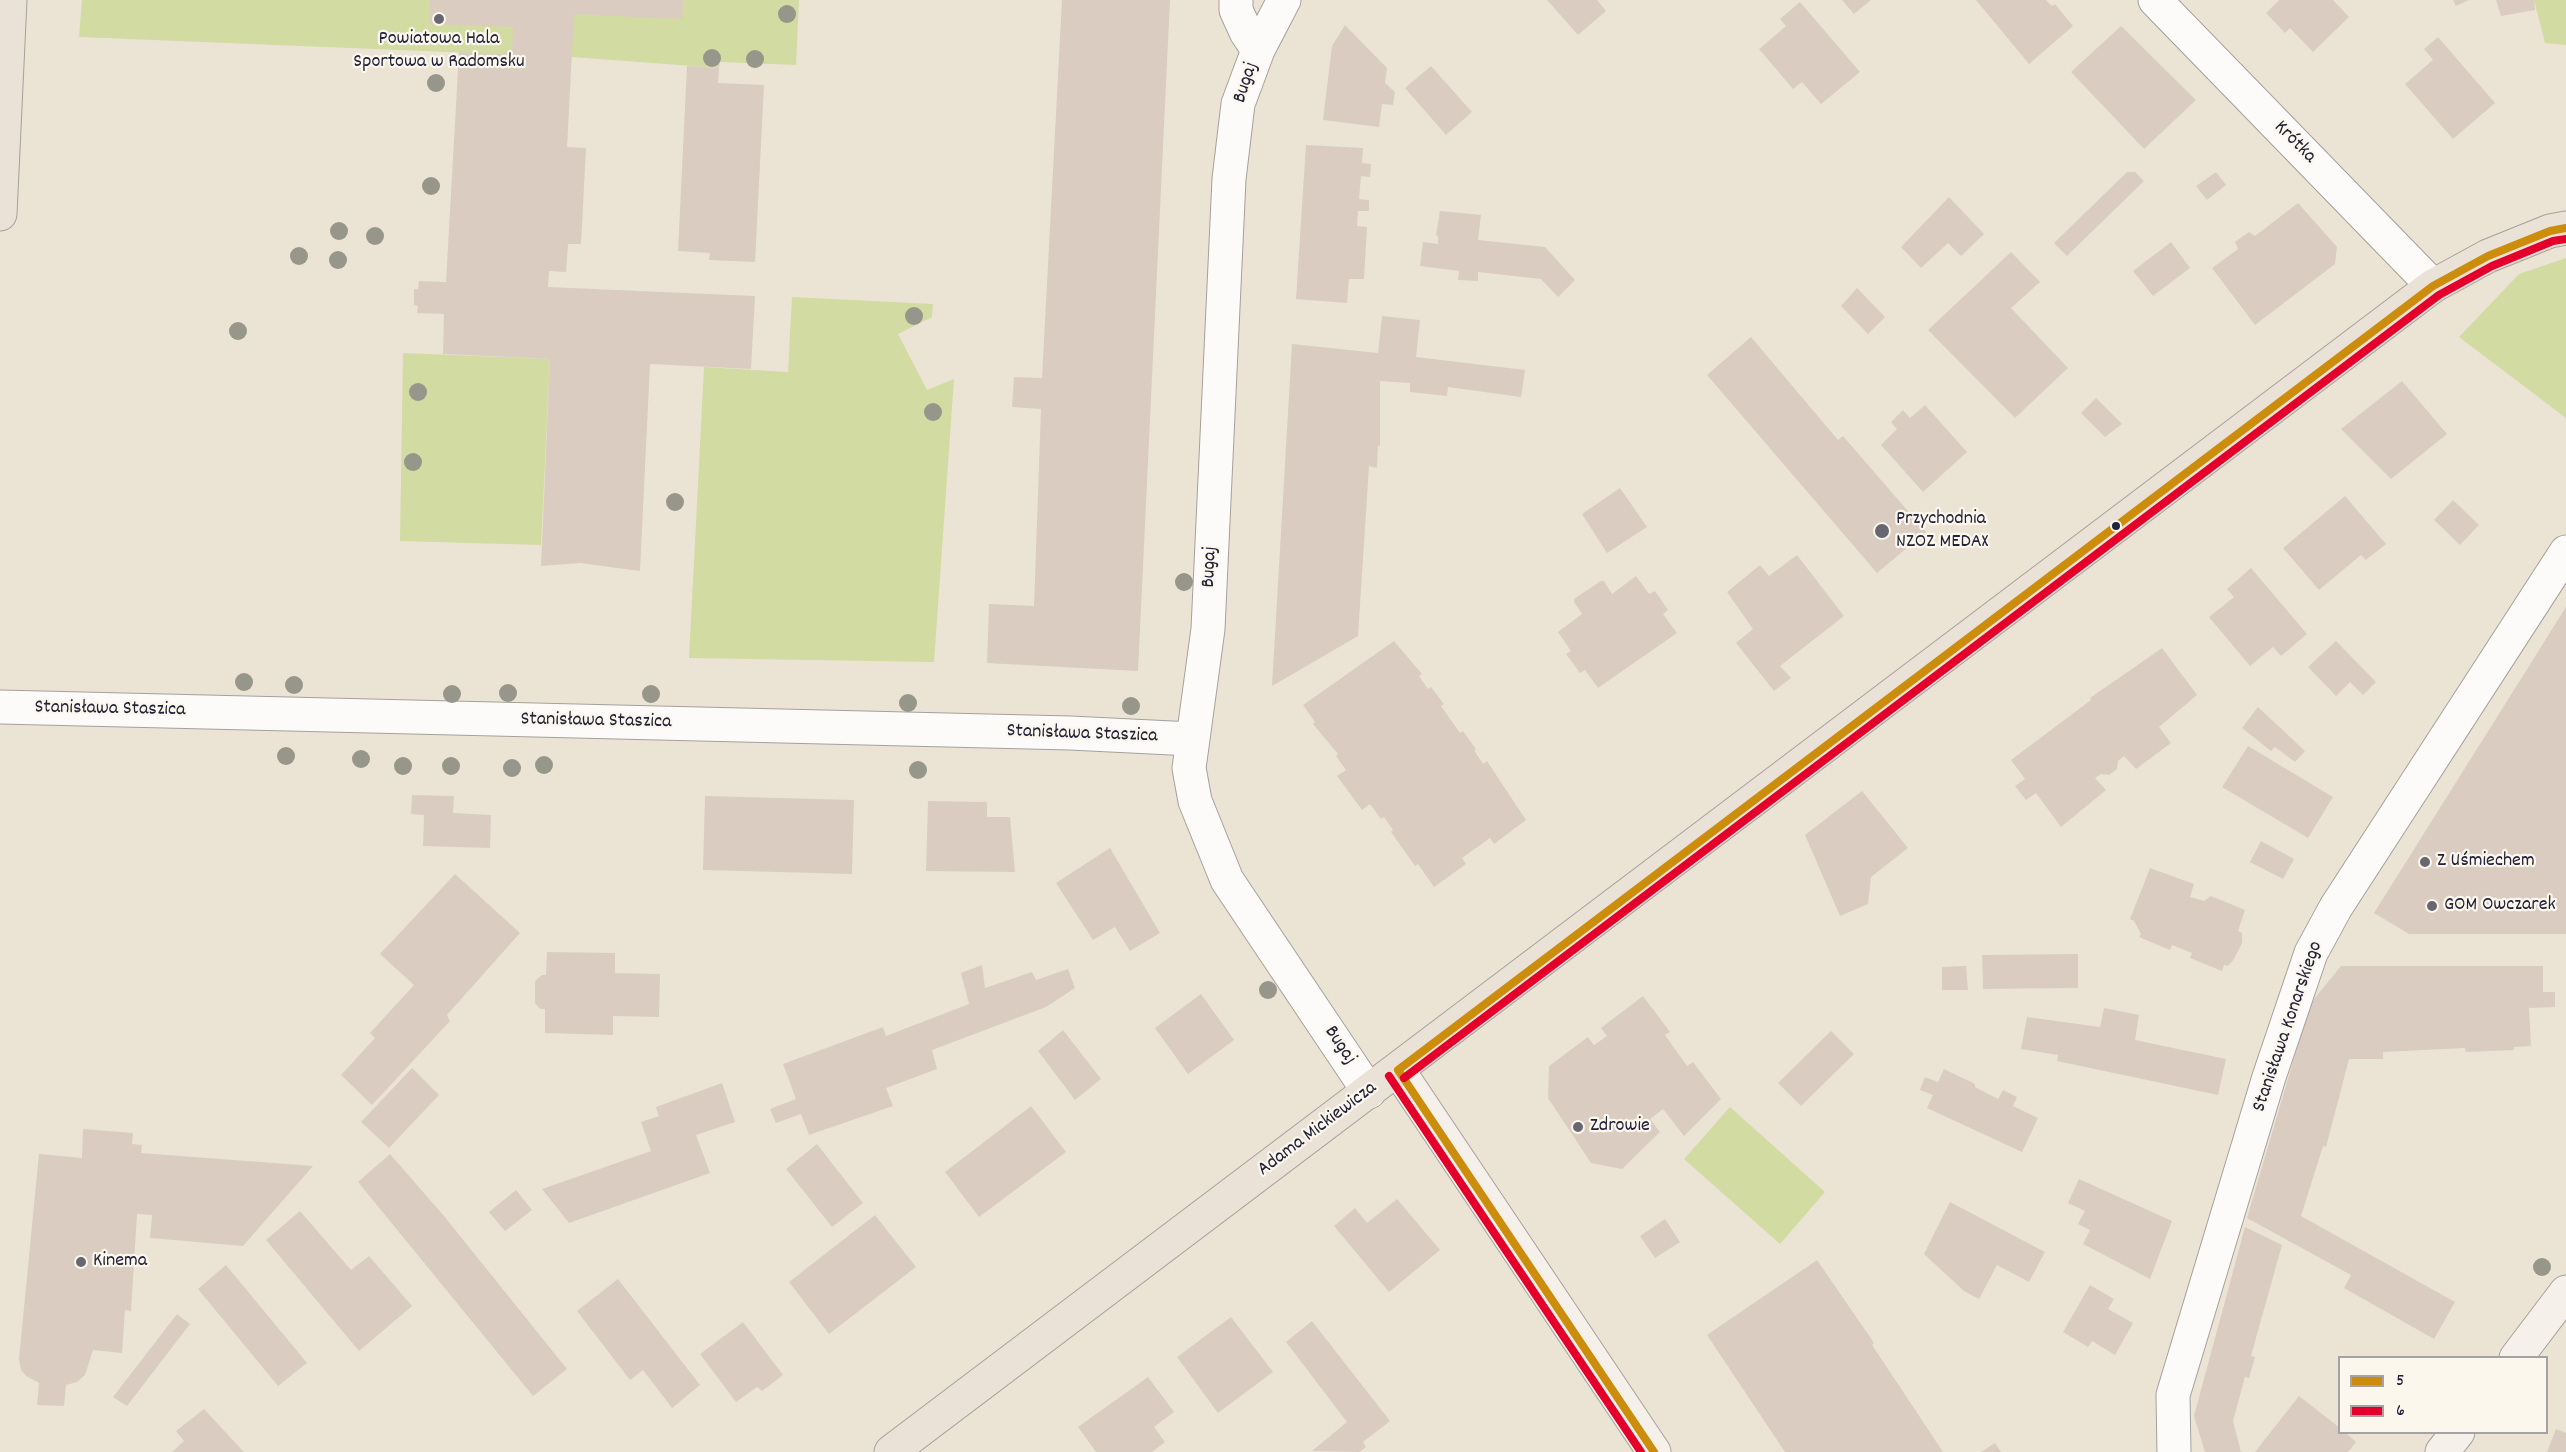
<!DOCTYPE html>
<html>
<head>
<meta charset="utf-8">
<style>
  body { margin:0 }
  #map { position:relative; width:2566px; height:1452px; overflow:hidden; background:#ebe4d5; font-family:Dekko,sans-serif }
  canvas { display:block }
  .legend { position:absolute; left:2338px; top:1356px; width:210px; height:78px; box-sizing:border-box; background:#fbf7ec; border:2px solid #a4a2a5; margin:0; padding:8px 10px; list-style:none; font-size:18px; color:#22223b }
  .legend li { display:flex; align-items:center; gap:12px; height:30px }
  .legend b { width:30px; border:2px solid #a4a2a5 }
</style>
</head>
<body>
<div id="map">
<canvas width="2566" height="1452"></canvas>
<ul class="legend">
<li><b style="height:8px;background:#cc8c0c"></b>5</li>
<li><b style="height:8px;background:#e4002b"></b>6</li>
</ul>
</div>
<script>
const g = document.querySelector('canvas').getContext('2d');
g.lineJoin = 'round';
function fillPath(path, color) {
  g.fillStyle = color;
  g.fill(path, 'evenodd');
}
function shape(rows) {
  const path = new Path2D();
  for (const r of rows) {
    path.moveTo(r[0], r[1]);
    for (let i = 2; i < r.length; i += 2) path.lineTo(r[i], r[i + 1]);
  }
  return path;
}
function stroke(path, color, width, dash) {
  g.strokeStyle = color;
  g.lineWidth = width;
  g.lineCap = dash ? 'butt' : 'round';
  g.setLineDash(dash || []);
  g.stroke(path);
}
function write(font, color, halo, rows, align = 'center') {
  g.font = font + ' Dekko,sans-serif';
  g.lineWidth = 4.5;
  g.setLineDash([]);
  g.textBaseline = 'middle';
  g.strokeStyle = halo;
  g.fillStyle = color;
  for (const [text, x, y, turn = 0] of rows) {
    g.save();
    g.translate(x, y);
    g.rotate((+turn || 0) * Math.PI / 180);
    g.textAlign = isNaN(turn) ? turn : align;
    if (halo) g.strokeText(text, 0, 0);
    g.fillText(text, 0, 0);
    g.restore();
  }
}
fillPath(shape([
  [82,0,799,0,796,65,720,62,719,68,572,57,79,37],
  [2534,0,2566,0,2566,45,2545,43],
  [2566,258,2566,418,2459,337,2519,274],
  [792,297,933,304,932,317,898,334,927,390,954,379,934,662,689,658,704,367,788,372],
  [403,353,550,359,541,545,400,541],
  [1730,1107,1825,1192,1780,1244,1684,1159]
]), '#d2dba1');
fillPath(shape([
  [430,0,683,0,682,19,574,14,567,147,586,148,581,244,568,244,566,272,549,271,548,287,755,296,751,369,650,364,640,571,580,563,541,566,550,359,443,354,444,314,417,313,418,306,414,305,414,289,418,289,419,281,446,282,459,52,512,54,513,27,429,24],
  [1062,0,1170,0,1138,671,987,663,989,604,1034,606,1041,409,1012,407,1014,377,1042,378],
  [1547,0,1597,0,1606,11,1578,35],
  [1842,0,1871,0,1854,14],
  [1976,0,2046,0,2052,6,2055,4,2073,26,2029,64],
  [2279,0,2333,0,2349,17,2313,52,2290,28,2285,33,2266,13],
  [2453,0,2469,0,2456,6],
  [2496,0,2534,0,2535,10,2501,16],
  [1800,2,1860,72,1821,104,1802,82,1793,89,1759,49,1786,26,1780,19],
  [1345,25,1387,68,1385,83,1395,92,1393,105,1382,104,1379,127,1323,120,1332,46],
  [2121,26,2196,100,2144,149,2071,72],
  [2438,37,2495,103,2453,139,2405,84,2433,60,2424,49],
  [687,66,719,68,718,83,764,85,755,262,709,260,710,253,678,251],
  [1431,66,1472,112,1446,135,1405,88],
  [1306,145,1363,148,1362,163,1371,164,1370,177,1361,176,1359,199,1369,200,1369,211,1358,211,1357,226,1367,227,1364,279,1349,279,1347,303,1296,299],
  [2127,172,2135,172,2144,181,2067,256,2054,243],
  [2216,172,2226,185,2207,200,2196,186],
  [1949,197,1984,234,1961,256,1948,243,1921,268,1901,247],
  [2298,203,2337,247,2335,264,2255,325,2212,268,2238,249,2235,242,2249,232,2255,236],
  [1440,211,1481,215,1478,240,1545,247,1575,280,1558,297,1541,279,1478,272,1478,281,1458,280,1459,271,1420,266,1423,242,1438,244,1438,236,1436,235],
  [2171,242,2190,268,2153,296,2133,271],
  [2011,252,2040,282,2011,308,2068,368,2015,418,1928,330],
  [1857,288,1885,317,1868,334,1841,306],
  [1382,316,1420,320,1416,357,1525,370,1521,397,1448,387,1447,396,1410,392,1410,383,1380,381,1380,446,1378,446,1377,468,1369,466,1358,636,1272,686,1292,344,1378,353],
  [1751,337,1838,440,1843,436,1926,532,1877,573,1707,375],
  [2402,381,2447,434,2391,479,2341,429],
  [2096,398,2122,424,2105,437,2081,413],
  [1925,405,1967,452,1923,492,1881,445,1897,429,1891,422,1903,410,1910,418],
  [1620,488,1647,527,1607,553,1582,514],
  [2345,496,2386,544,2366,560,2361,555,2319,590,2283,548],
  [2453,500,2479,525,2460,545,2434,520],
  [1797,555,1844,616,1780,666,1791,678,1774,691,1736,643,1753,629,1727,592,1760,565,1769,576],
  [2251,568,2307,634,2281,656,2273,647,2250,666,2209,617,2234,597,2227,589],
  [1636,576,1649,594,1655,591,1668,610,1663,614,1677,633,1598,688,1585,670,1580,673,1566,654,1571,651,1558,632,1582,614,1574,602,1574,599,1601,581,1604,581,1612,594],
  [2566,607,2566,934,2409,934,2374,913],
  [1394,641,1422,674,1419,676,1428,689,1431,687,1444,704,1441,706,1460,733,1463,731,1476,749,1474,750,1483,764,1487,761,1526,820,1494,844,1490,838,1462,858,1466,864,1434,887,1418,864,1415,866,1391,832,1393,830,1384,817,1381,819,1370,804,1362,810,1337,776,1346,770,1336,756,1338,754,1313,724,1315,722,1303,705],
  [2336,641,2376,682,2363,695,2350,682,2336,696,2308,667],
  [2162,648,2197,695,2159,727,2171,743,2136,769,2124,756,2118,761,2117,769,2109,775,2101,774,2095,778,2106,790,2061,827,2036,793,2026,800,2015,786,2025,779,2011,760,2091,700,2090,698],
  [2258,707,2305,751,2295,762,2275,747,2271,751,2242,728],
  [2248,746,2333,797,2308,838,2222,787],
  [1862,791,1908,848,1871,877,1868,904,1840,916,1805,835],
  [412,795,454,796,453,813,491,815,490,848,423,846,424,815,411,814],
  [705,796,854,800,852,874,703,870],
  [928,801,987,802,987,817,1010,817,1015,872,926,871],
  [2261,841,2294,859,2283,879,2250,862],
  [1110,848,1160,933,1130,951,1115,927,1093,940,1056,883],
  [2150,868,2194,884,2190,897,2204,901,2211,896,2245,910,2238,931,2242,933,2242,943,2234,959,2228,966,2224,965,2222,971,2190,958,2192,953,2172,945,2170,950,2139,937,2141,934,2134,921,2130,919],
  [455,874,520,933,447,1015,450,1021,372,1105,341,1075,375,1038,370,1033,414,985,380,954],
  [547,952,615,953,615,973,660,974,659,1017,613,1016,613,1035,545,1033,545,1009,540,1009,535,1003,535,981,542,975,546,975],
  [2078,954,2078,988,1983,989,1982,955],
  [982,965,985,988,1032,972,1036,980,1068,969,1075,988,1046,1007,932,1050,937,1069,886,1088,893,1106,809,1135,801,1114,776,1123,770,1109,796,1099,783,1064,883,1027,886,1036,969,1004,961,973],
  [1966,966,1968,990,1942,990,1942,967],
  [2341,966,2543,966,2543,992,2555,992,2555,1007,2529,1008,2531,1046,2514,1047,2514,1050,2466,1052,2465,1048,2383,1052,2383,1059,2349,1059,2326,1147,2323,1146,2301,1216,2455,1302,2434,1339,2344,1288,2351,1275,2247,1218,2310,1004],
  [1201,994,1234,1040,1188,1074,1155,1028],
  [1643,996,1670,1032,1665,1035,1687,1066,1693,1062,1721,1099,1684,1136,1663,1109,1650,1119,1660,1132,1622,1169,1591,1163,1548,1098,1549,1066,1588,1037,1594,1045,1607,1036,1601,1028],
  [2104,1008,2139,1015,2135,1040,2226,1059,2218,1095,2057,1061,2058,1055,2021,1049,2027,1017,2100,1027],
  [1063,1030,1101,1079,1075,1100,1038,1051],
  [1831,1031,1854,1054,1801,1106,1778,1083],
  [412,1068,439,1095,389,1148,361,1122],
  [1944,1069,1975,1084,1975,1087,1998,1099,2003,1090,2017,1097,2013,1106,2038,1118,2022,1152,1927,1108,1933,1095,1920,1090,1925,1077,1938,1082],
  [722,1083,735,1122,696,1135,710,1173,569,1223,542,1189,651,1151,641,1122,659,1116,656,1107],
  [1031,1106,1066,1152,979,1217,945,1172],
  [83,1129,133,1133,132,1144,142,1145,141,1153,313,1166,243,1246,150,1238,152,1215,137,1214,131,1311,125,1310,122,1353,93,1350,85,1375,77,1382,66,1385,64,1406,37,1405,39,1383,26,1376,21,1370,19,1359,39,1154,82,1158],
  [817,1144,863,1203,832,1227,786,1169],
  [390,1154,444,1216,567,1369,533,1396,358,1182],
  [2079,1179,2172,1221,2150,1279,2083,1244,2090,1230,2078,1224,2085,1211,2068,1203],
  [516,1190,532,1210,505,1231,489,1212],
  [1397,1199,1440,1250,1389,1292,1334,1226,1355,1208,1367,1223],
  [1950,1202,2045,1252,2029,1282,1997,1265,1979,1299,1964,1291,1924,1254],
  [300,1211,351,1270,369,1256,412,1306,359,1351,266,1240],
  [875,1215,916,1267,829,1334,789,1282],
  [1665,1219,1680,1242,1655,1258,1640,1236],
  [2245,1227,2282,1245,2251,1356,2255,1357,2249,1378,2245,1377,2233,1421,2241,1452,2205,1452,2194,1416],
  [1817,1260,1874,1343,1872,1345,1943,1452,1785,1452,1707,1335],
  [226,1265,307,1363,278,1386,198,1289],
  [618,1279,700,1385,672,1408,643,1370,630,1380,577,1311],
  [2090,1285,2114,1299,2108,1309,2133,1323,2115,1355,2092,1341,2088,1347,2063,1332],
  [177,1314,190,1324,127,1406,113,1397],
  [1231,1317,1273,1372,1218,1413,1177,1357],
  [1312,1321,1390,1421,1363,1442,1366,1447,1359,1452,1312,1451,1347,1422,1286,1342],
  [743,1322,783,1375,762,1391,757,1387,736,1402,700,1354],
  [1148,1377,1174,1412,1154,1427,1165,1442,1152,1452,1096,1452,1078,1427],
  [2299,1396,2340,1428,2340,1432,2345,1432,2356,1442,2348,1452,2255,1452],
  [204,1409,230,1437,244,1452,172,1452,184,1441,176,1431],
  [2556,1429,2566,1433,2566,1452,2547,1452],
  [1995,1443,2001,1452,1981,1452]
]), '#daccc0');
const street = shape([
  [1236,0,1236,10,1246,32,1258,50],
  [1284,0,1258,50,1238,104,1229,179,1208,629,1189,768,1195,801,1227,880,1369,1092],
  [2155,0,2433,286],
  [0,707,1070,733,1192,739],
  [2174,1452,2173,1395,2269,1077,2311,953,2336,907,2566,552]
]);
const secondary = shape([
  [1398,1070,1654,1452],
  [2516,1358,2566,1292],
  [2442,1452,2458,1432]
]);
const primary = shape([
  [0,214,10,0],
  [891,1452,2433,286,2488,256,2550,231,2566,228]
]);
stroke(street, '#a5a09b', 35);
stroke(secondary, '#a5a09b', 35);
stroke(primary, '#a5a09b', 35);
stroke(street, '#fcfbf9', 33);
stroke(secondary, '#f5f1ea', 33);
stroke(primary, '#eae2d6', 33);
stroke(shape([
  [1398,1070,2433,286,2488,256,2550,231,2566,228],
  [1398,1070,1654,1452]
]), '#cc8c0c', 8);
stroke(shape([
  [1389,1076,1641,1452],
  [1404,1078,2439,295,2492,266,2553,241,2566,239]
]), '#e4002b', 8);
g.fillStyle = '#96968a';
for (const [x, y] of [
  [787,14],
  [712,58],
  [755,59],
  [436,83],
  [431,186],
  [339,231],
  [375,236],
  [299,256],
  [338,260],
  [914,316],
  [238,331],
  [418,392],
  [933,412],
  [413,462],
  [675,502],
  [1184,582],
  [244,682],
  [294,685],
  [508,693],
  [452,694],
  [651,694],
  [908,703],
  [1131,706],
  [286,756],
  [361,759],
  [544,765],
  [403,766],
  [451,766],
  [512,768],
  [918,770],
  [1268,990],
  [2542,1267]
]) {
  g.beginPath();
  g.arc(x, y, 9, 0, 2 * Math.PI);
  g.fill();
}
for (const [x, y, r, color] of [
  [439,19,6,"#686671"],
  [2116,526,5,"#22223b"],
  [1882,531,8,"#686671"],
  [2425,862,6,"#686671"],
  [2432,906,6,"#686671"],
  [1578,1127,6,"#686671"],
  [81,1262,6,"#686671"]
]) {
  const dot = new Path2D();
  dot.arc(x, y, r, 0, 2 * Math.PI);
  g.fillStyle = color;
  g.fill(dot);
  stroke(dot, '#fbf7ec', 2);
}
write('20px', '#22223b', '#fbf7ec', [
  ["Powiatowa Hala",439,40,"center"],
  ["Sportowa w Radomsku",439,63,"center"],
  ["Przychodnia",1896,520],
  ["NZOZ MEDAX",1896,543],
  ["Z Uśmiechem",2437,862],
  ["GOM Owczarek",2444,906],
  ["Zdrowie",1590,1127],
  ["Kinema",93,1262]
], 'left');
write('20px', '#22223b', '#fbf7ec', [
  ["Bugaj",1247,83,-72],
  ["Krótka",2294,143,45],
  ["Bugaj",1211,567,-87],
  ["Stanisława Staszica",110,710,1],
  ["Stanisława Staszica",596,722,1],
  ["Stanisława Staszica",1082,735,2],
  ["Stanisława Konarskiego",2289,1027,-71],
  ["Bugaj",1339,1046,56],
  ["Adama Mickiewicza",1318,1130,-37]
]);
</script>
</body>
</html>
